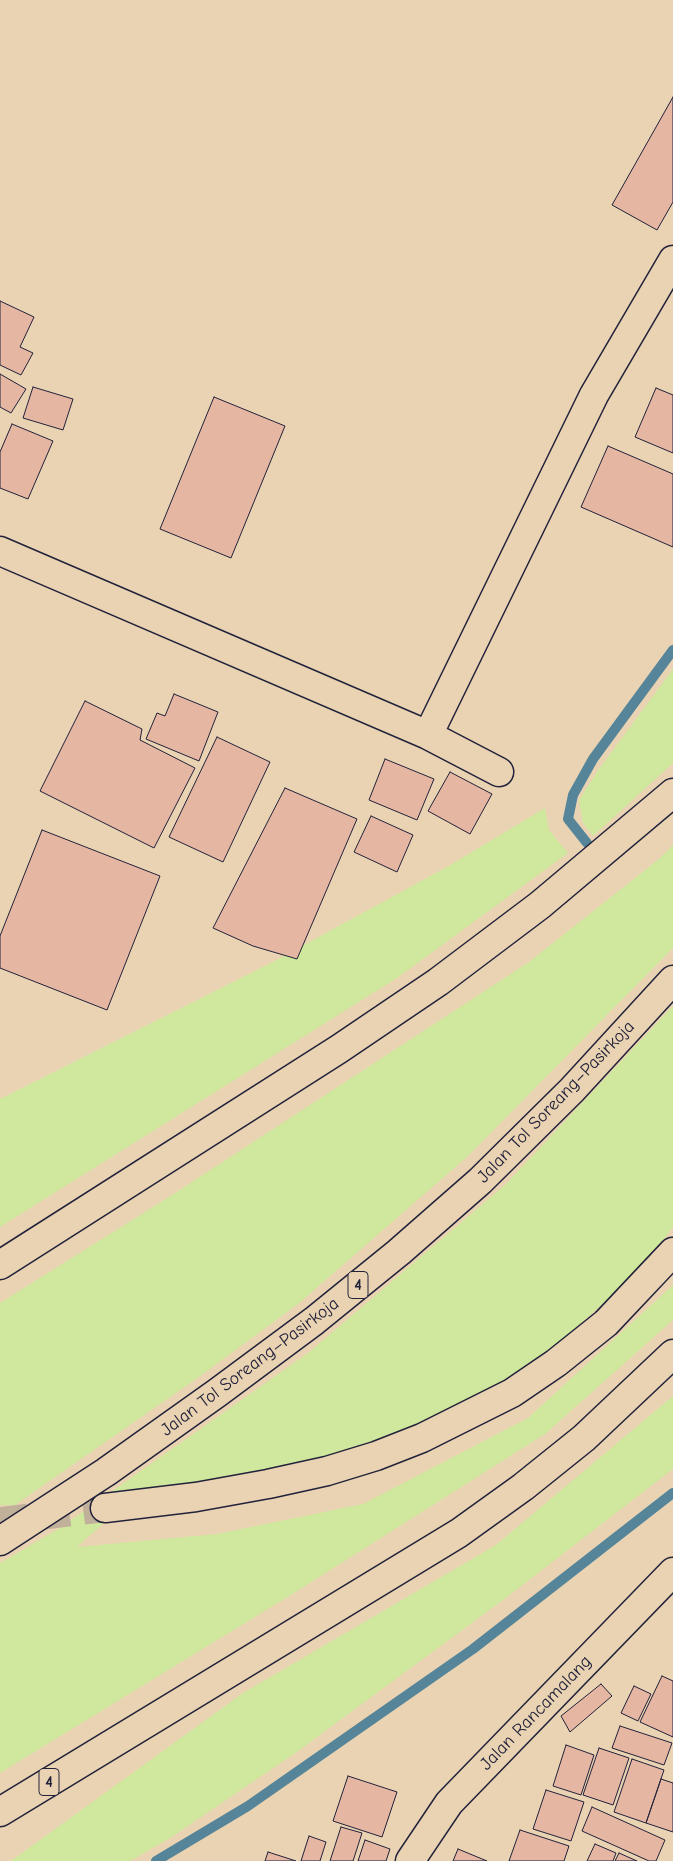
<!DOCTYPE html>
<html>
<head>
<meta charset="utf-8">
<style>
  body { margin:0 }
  canvas { display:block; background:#e9d3b2 }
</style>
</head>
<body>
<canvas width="673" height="1861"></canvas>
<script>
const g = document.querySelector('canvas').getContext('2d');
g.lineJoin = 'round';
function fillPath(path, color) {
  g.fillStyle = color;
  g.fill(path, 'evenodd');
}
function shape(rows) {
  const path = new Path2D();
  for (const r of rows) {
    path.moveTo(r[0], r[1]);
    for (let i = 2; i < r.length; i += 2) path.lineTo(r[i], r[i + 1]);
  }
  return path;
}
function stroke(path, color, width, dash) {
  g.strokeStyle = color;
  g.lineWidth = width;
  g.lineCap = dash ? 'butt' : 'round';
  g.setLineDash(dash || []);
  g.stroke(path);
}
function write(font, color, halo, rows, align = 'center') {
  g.font = font + ' "Comic Neue",sans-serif';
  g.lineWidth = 4.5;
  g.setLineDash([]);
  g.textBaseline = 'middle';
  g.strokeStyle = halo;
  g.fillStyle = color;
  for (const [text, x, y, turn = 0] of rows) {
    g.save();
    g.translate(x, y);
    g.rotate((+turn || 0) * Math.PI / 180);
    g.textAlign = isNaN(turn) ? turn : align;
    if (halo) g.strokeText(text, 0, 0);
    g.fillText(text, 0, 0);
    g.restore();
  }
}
fillPath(shape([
  [673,669,673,763,593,836,583,823,579,800,599,769],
  [545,808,549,830,568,853,397,978,0,1227,0,1099,269,964,447,867],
  [673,845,673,948,467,1157,298,1304,196,1379,15,1505,0,1505,0,1303,169,1197,529,962,659,859],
  [673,1006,673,1227,640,1272,517,1378,364,1451,132,1498,77,1547,217,1534,363,1504,528,1418,673,1285,673,1320,545,1434,294,1593,0,1773,0,1563,60,1528,308,1353,505,1185],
  [673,1396,673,1469,503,1600,294,1754,170,1838,130,1861,11,1861,243,1693,496,1545]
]), '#d0e89d');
stroke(shape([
  [587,843,568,819,573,795,593,759,673,650],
  [156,1861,248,1806,473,1649,673,1493]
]), '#568599', 10);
const building = shape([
  [673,97,673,202,657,230,612,205,673,97],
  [0,301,34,317,20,347,33,353,21,375,0,365,0,301],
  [0,374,26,389,11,413,0,407,0,374],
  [33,387,73,399,63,430,23,418,33,387],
  [656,388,673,395,673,453,635,437,656,388],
  [214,397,285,426,231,558,160,529,214,397],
  [12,424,53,441,28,499,0,488,0,452,12,424],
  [608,446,673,474,673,547,581,507,608,446],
  [174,694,218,712,199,761,146,739,157,713,165,716,174,694],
  [85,701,142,729,140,740,195,768,154,848,40,791,85,701],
  [217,737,270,762,223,862,169,837,217,737],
  [385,759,434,779,417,820,369,800,385,759],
  [450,772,492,794,470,834,428,811,450,772],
  [285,788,357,819,297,959,253,946,213,928,285,788],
  [371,816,413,835,397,872,354,852,371,816],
  [42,830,160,876,107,1010,0,968,0,936,42,830],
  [662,1676,673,1681,673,1737,640,1722,662,1676],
  [601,1684,612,1696,570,1732,561,1716,601,1684],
  [634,1686,651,1694,638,1721,621,1713,634,1686],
  [620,1726,672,1743,664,1765,612,1748,620,1726],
  [566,1745,594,1755,581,1795,553,1786,566,1745],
  [599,1748,629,1758,613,1805,583,1795,599,1748],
  [632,1759,664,1770,646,1823,614,1812,632,1759],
  [348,1776,397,1792,382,1837,333,1821,348,1776],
  [661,1779,673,1783,673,1832,646,1823,661,1779],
  [546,1790,584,1802,571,1841,533,1829,546,1790],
  [592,1807,665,1840,656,1861,649,1861,582,1831,592,1807],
  [341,1827,362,1833,353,1861,330,1861,341,1827],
  [520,1830,569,1846,564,1861,509,1861,520,1830],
  [309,1836,326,1842,320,1861,301,1861,309,1836],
  [365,1840,390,1849,386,1861,358,1861,365,1840],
  [595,1844,616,1853,613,1861,587,1861,595,1844],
  [458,1849,487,1861,453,1861,458,1849],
  [268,1852,296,1861,265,1861,268,1852],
  [619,1853,637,1861,615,1861,619,1853]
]);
fillPath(building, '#e5b6a1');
stroke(building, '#22223b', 1);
stroke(shape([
  [0,1521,105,1508]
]), '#c1b09a', 28, [28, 14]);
const minor = shape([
  [0,551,428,735,499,772],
  [428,735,594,395,673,260],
  [410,1861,449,1803,673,1572]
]);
const highway = shape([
  [0,1265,339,1049,438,982,540,905,673,793],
  [105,1508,196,1497,268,1484,327,1471,376,1456,422,1438,512,1393,556,1363,606,1323,673,1252],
  [0,1541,106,1472,217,1393,314,1321,399,1252,480,1181,572,1090,673,980],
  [0,1812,459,1533,523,1487,584,1438,673,1354]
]);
stroke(minor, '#22223b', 31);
stroke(highway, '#22223b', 31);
stroke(minor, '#e9d3b2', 28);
stroke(highway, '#e9d3b2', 28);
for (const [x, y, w] of [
  [358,1285,20],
  [49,1782,20]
]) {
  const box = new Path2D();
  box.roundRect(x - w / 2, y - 13.5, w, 27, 4);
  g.fillStyle = '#e9d3b2';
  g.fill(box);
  stroke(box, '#22223b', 1);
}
write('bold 16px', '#22223b', null, [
  ["4",358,1285],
  ["4",49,1782]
]);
write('18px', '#22223b', '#e9d3b2', [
  ["Jalan Tol Soreang–Pasirkoja",556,1102,-46],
  ["Jalan Tol Soreang–Pasirkoja",250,1367,-37],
  ["Jalan Rancamalang",536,1713,-46]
]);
</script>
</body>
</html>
